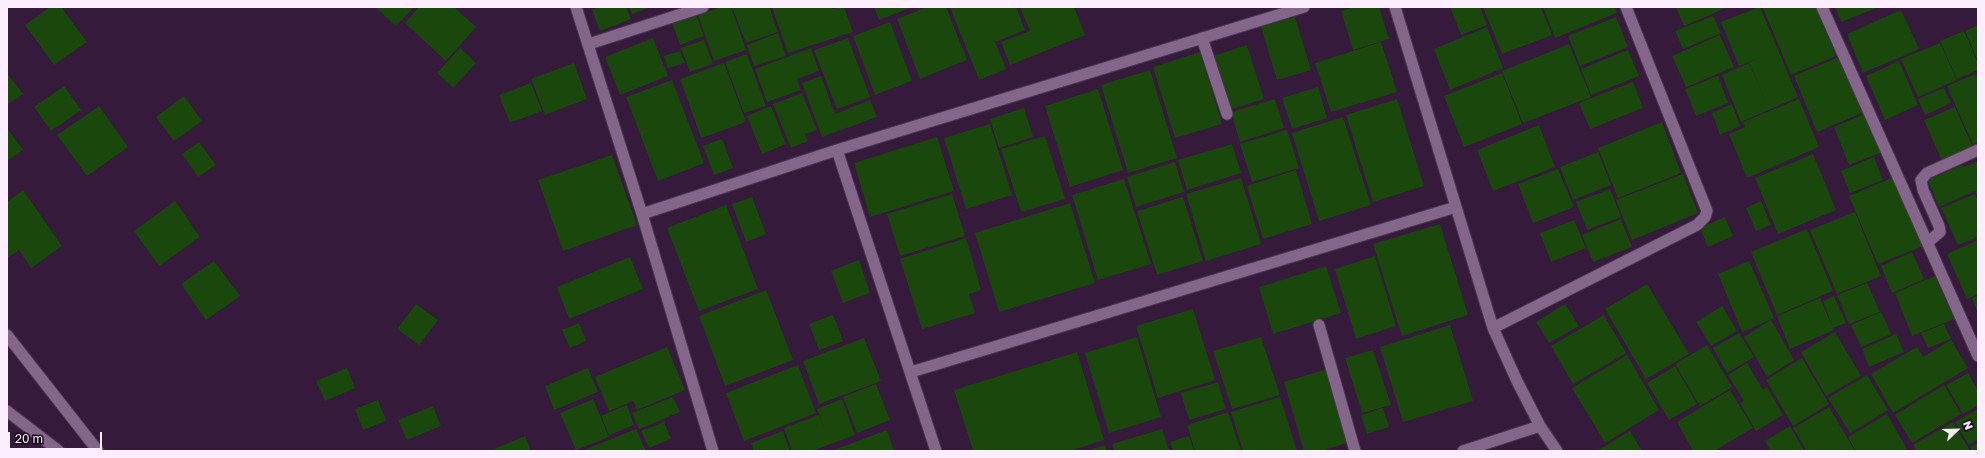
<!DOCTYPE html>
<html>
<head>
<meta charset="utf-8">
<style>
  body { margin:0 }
  #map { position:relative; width:1985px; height:458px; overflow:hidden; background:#351a3b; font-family:"Golos Text",sans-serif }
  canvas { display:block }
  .frame { position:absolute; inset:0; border:8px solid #fceeff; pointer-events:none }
  .north { position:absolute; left:1937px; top:410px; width:40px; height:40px; -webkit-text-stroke:3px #160a18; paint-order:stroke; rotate:67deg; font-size:11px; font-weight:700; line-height:16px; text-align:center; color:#fceeff }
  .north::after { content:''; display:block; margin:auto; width:14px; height:18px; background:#fceeff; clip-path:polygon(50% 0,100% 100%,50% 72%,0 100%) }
  .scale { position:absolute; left:8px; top:432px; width:94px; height:18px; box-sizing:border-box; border:2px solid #fceeff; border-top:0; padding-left:5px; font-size:12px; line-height:14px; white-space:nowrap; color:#fceeff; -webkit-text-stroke:3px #160a18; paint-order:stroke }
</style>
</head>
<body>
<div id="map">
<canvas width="1985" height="458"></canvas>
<div class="frame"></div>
<div class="north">N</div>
<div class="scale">20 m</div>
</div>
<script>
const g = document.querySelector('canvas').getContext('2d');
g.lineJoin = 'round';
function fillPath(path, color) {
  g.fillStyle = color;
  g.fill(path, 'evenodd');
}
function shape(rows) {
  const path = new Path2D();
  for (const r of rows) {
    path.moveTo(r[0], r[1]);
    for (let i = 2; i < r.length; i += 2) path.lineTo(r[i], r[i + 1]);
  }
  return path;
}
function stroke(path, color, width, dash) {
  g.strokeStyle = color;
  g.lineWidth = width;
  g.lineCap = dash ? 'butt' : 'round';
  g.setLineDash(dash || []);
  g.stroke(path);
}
fillPath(shape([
  [50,7,61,7,87,42,54,65,25,25],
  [375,7,414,7,396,26],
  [419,7,454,7,476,27,446,61,405,23],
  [600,7,626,7,631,19,600,31,592,10],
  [629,7,651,7,632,14],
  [721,7,731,7,746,50,714,61,698,15],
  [732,7,769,7,778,32,746,43],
  [772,7,831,7,832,9,844,7,853,32,788,53],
  [874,7,913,7,879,20],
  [928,7,946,7,967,60,920,79,897,19],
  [950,7,1016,7,1025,30,995,42,1006,69,979,80],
  [1020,7,1074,7,1085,35,1010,65,1001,42,1030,31],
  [1355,7,1379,7,1389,39,1353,50,1341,11],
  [1450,7,1480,7,1487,25,1461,35],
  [1483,7,1541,7,1552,35,1502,54],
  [1543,7,1615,7,1617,13,1555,38],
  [1676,7,1728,7,1684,26],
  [1760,7,1778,50,1739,66,1721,22],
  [1766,7,1816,7,1836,56,1791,75,1763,8],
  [1835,7,1879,7,1841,22],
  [1901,10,1919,49,1863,73,1847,34],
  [695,12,704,36,680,45,671,20],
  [1713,16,1721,33,1683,49,1675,31],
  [1295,17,1311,70,1277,80,1261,27],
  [1616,17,1628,47,1580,66,1568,36],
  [890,22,912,81,875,95,853,36],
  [1978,25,1978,61,1965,31],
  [1487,27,1503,68,1450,90,1434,49],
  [1964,31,1978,63,1978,70,1957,79,1940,41],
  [778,33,786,56,754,66,747,45],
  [1720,35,1734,67,1686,87,1672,56],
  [653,38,668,76,620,95,605,57],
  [848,38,870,97,837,109,814,50],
  [704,40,713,64,690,72,681,48],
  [1381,42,1397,92,1331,112,1315,63],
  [1940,43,1957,80,1918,97,1901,59],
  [1569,44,1591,97,1523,123,1502,71],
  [1247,45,1264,99,1229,110,1213,56],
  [460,48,476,63,453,88,437,73],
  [811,48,819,71,797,79,801,90,767,102,755,69],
  [1628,50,1639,76,1591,95,1581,69],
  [1778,50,1798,97,1741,122,1722,75,1749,63,1768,106,1749,62],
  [680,51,685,63,668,68,664,56],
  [1200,52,1222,124,1175,138,1153,67],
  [747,54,766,106,744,113,725,62],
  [1839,57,1862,113,1817,132,1794,76],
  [1899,61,1918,105,1885,120,1866,76],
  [574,63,587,99,545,115,531,79],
  [724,63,746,122,701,138,680,79],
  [1150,70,1177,158,1128,173,1101,85],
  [7,73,23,94,7,105],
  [1502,73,1522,124,1464,147,1444,96],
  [1975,74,1978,82,1978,142,1973,145,1947,86],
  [821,76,835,114,870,100,877,117,822,137,802,83],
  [1718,76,1728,103,1696,116,1685,89],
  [672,80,704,163,658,181,626,97],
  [1633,82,1643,108,1590,129,1579,103],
  [531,83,542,111,510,123,499,95],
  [64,86,81,110,51,131,34,107],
  [1318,87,1327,118,1292,129,1282,98],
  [1944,88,1951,103,1925,115,1918,99],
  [1098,89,1123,170,1070,187,1045,106],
  [802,93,817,130,805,134,808,141,791,148,773,104],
  [184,96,202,121,174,141,156,117],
  [1275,99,1284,128,1240,142,1231,112],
  [1397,99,1424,186,1373,202,1346,115],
  [1799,99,1819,147,1747,178,1729,134,1745,127,1743,122],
  [1732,104,1740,126,1720,135,1712,113],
  [99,106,128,147,87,176,57,135],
  [771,106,786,144,762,154,747,116],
  [1955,107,1974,150,1943,163,1924,120],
  [1024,108,1033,137,999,148,990,119],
  [1867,113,1883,152,1849,165,1834,127],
  [1343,117,1371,205,1319,221,1292,133],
  [1662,122,1681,173,1618,198,1598,148],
  [990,124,1012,195,966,209,944,138],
  [1539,125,1555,167,1493,191,1477,150],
  [7,128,23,150,7,161],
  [1287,130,1299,168,1252,182,1240,144],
  [1045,136,1065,199,1021,212,1001,149],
  [937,137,954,191,870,217,854,163],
  [722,139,733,168,714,175,703,146],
  [199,142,216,165,198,177,182,154],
  [1232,144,1241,173,1187,190,1178,160],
  [1598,152,1611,185,1573,200,1560,167],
  [1813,154,1836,210,1778,234,1755,178],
  [612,155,637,225,563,251,538,180],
  [1874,157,1883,180,1850,193,1841,171],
  [1978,161,1978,199,1975,191,1939,207,1928,180,1962,165,1964,167],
  [1175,162,1184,192,1136,207,1127,177],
  [1558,169,1574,207,1533,223,1518,184],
  [1296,170,1312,224,1263,239,1247,186],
  [1683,174,1698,213,1632,240,1616,200],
  [1894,177,1923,246,1878,264,1849,196],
  [1241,178,1261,244,1206,261,1186,194],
  [1124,179,1151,264,1098,280,1072,195],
  [1610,189,1621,217,1587,230,1576,202],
  [23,190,62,246,31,268,19,250,7,258,7,202],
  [952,194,965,236,900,256,887,214],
  [1975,194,1978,201,1978,237,1958,245,1941,208],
  [752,197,766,234,746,242,732,204],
  [1183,197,1203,261,1157,275,1137,211],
  [175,201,200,237,159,266,134,231],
  [1761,201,1771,225,1756,231,1746,208],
  [1070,203,1095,283,999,312,975,233],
  [726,205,758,289,699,311,667,228],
  [1855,212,1881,276,1837,294,1810,230],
  [1725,217,1733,236,1708,247,1700,228],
  [1621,219,1632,247,1593,262,1582,235],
  [1574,220,1586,248,1551,262,1540,233],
  [1440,224,1468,315,1402,336,1373,244],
  [1807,229,1833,291,1777,315,1751,252],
  [966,238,981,290,969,294,975,313,922,329,900,259],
  [1978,240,1978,294,1967,299,1947,254],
  [1912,252,1924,279,1892,293,1881,266],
  [1375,256,1396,326,1356,339,1335,269],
  [630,257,643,289,569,319,557,287],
  [859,260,870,293,843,303,831,271],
  [214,261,240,296,206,320,181,284],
  [1749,261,1774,318,1742,332,1718,274],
  [1326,266,1341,313,1273,334,1259,287],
  [1935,276,1954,319,1912,336,1895,293],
  [1867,283,1880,312,1849,324,1837,295],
  [1647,284,1689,354,1646,379,1605,309],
  [766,290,793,360,725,386,699,316],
  [1834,296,1846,323,1833,328,1823,301],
  [1978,296,1978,313,1972,298],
  [1820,298,1834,330,1790,349,1777,316],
  [416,304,438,320,419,345,397,329],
  [1565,304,1579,326,1549,343,1536,322],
  [1722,306,1737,331,1711,346,1696,322],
  [1193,309,1215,380,1158,398,1136,326],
  [1881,312,1891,334,1861,347,1851,325],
  [833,315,843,341,819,350,809,324],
  [1604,315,1626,353,1573,384,1551,346],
  [1771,320,1794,360,1767,377,1744,337],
  [579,323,586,341,570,348,562,330],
  [1944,324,1951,339,1928,348,1921,333],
  [1450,325,1473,401,1403,422,1380,347],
  [1835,332,1861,376,1826,396,1801,352],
  [1739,333,1754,357,1727,373,1713,348],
  [1896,334,1904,352,1869,367,1862,349],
  [1137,337,1161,417,1109,433,1085,353],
  [1261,337,1280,395,1232,409,1213,351],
  [864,338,881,381,819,404,803,361],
  [1951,340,1968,368,1893,413,1871,374,1917,347,1923,357],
  [1707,345,1732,387,1700,406,1675,364],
  [667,347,685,390,637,410,633,401,609,411,595,377],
  [1373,350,1391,405,1362,413,1345,358],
  [1077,352,1104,440,1070,451,973,451,954,390],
  [1627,355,1659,410,1605,443,1572,388],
  [1802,358,1829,404,1793,426,1766,380],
  [1747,363,1763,390,1767,387,1783,415,1756,431,1740,403,1744,401,1728,375],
  [798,365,816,413,744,441,726,393],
  [1675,366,1697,404,1669,420,1647,383],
  [347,368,355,388,325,401,316,381],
  [588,368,598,392,554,410,545,386],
  [1327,369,1350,442,1321,451,1304,451,1284,382],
  [1968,373,1978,391,1978,405,1963,414,1946,385],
  [1867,375,1888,410,1850,433,1828,398],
  [1218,382,1226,409,1189,420,1181,393],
  [876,384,890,420,857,433,843,397],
  [1944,385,1961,414,1912,443,1895,415],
  [1730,390,1753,428,1714,451,1693,451,1677,422],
  [673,397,680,412,639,429,632,413],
  [1280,397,1297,451,1243,451,1231,412],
  [593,399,609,437,576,450,560,413],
  [842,399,855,435,812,451,792,451,784,428,819,415,829,441,817,409],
  [378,400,386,421,363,430,355,409],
  [627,405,634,425,609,435,601,416],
  [433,406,441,426,407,440,398,420],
  [1829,407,1855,451,1807,451,1793,428],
  [1383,408,1389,427,1367,434,1361,415],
  [1978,409,1978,439,1969,445,1955,422],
  [1228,412,1241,451,1195,451,1187,425],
  [1887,414,1907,449,1904,451,1856,451,1848,437],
  [664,422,671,439,649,448,641,431],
  [1953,422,1970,451,1917,451,1913,445],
  [1790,426,1804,451,1768,451,1770,450,1765,441],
  [636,429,646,451,582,451],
  [1162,429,1169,451,1114,451,1112,444],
  [887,430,894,451,831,451],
  [783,431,790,451,754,451,751,443],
  [1630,431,1642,451,1597,451],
  [525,436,531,451,490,451],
  [1189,436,1194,451,1173,451,1170,442],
  [1978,443,1978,451,1972,451,1970,447],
  [1105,445,1107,451,1086,451]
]), '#19470c');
const service = shape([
  [1202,38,1227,114]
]);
const minor = shape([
  [576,7,642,214,713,451],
  [1395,7,1493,328,1517,381,1540,426,1557,451],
  [1822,7,1978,356],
  [589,44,703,7],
  [837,150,936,451],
  [642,214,837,150,1304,7],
  [1928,242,1940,232,1939,226,1923,190,1921,180,1927,173,1978,150],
  [1319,325,1355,451],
  [1493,328,1697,225,1705,217,1707,211,1626,7],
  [7,335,98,451],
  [911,372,1456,207],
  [7,411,59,451],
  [1463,451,1540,426]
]);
stroke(service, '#4c3752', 13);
stroke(minor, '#4c3752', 13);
stroke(service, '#84668b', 11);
stroke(minor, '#84668b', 11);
</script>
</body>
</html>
